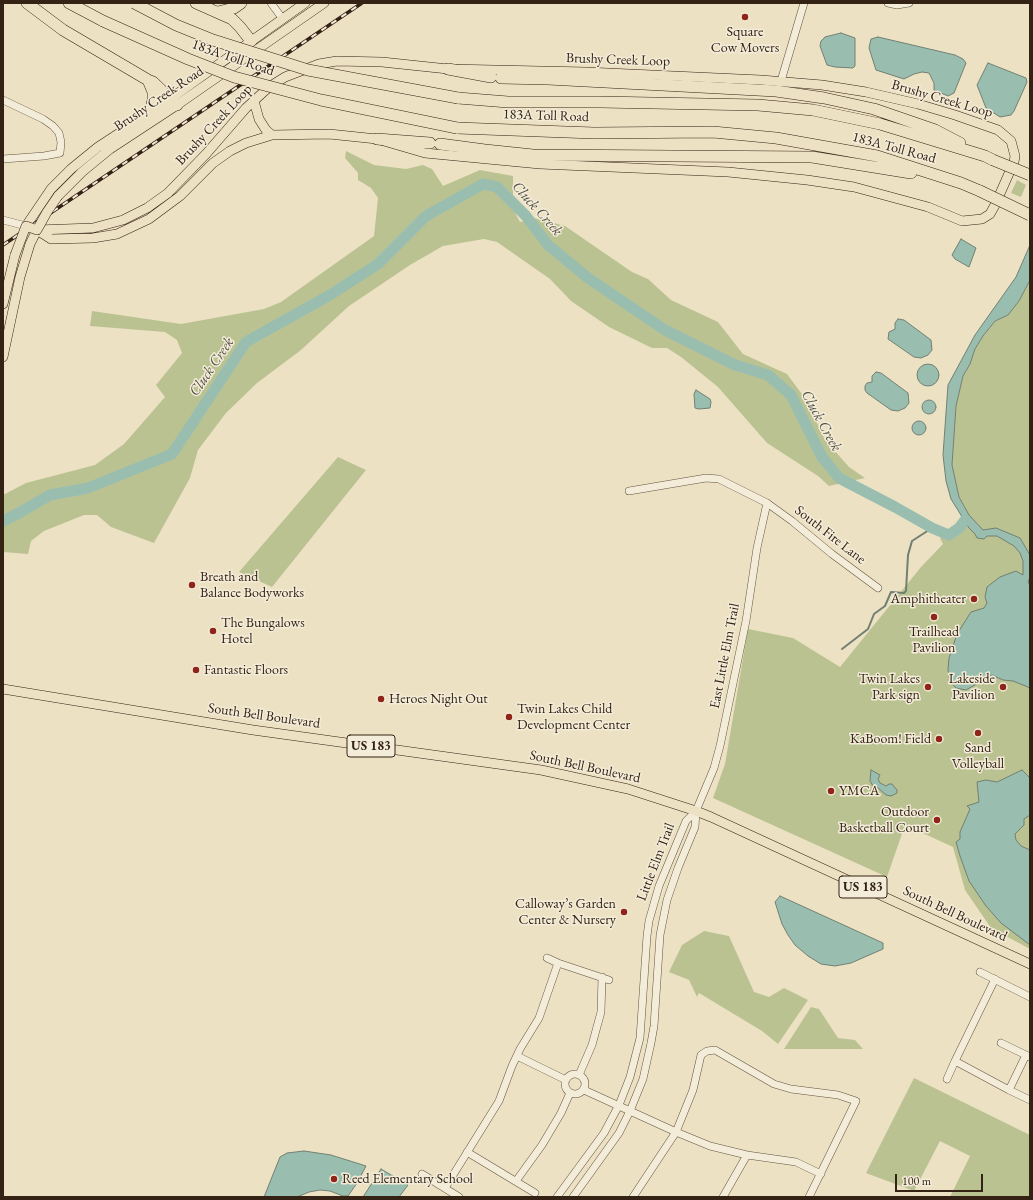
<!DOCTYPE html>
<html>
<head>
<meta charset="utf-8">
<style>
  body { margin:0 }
  #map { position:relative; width:1033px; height:1200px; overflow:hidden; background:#ede1c3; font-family:"EB Garamond",serif }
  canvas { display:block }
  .frame { position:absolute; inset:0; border:4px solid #342215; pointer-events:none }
  .scale { position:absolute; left:895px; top:1174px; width:88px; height:18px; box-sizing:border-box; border:2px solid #342215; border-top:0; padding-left:5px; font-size:12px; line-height:14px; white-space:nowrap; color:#342215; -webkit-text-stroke:3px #f3ecd8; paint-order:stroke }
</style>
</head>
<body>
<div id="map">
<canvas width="1033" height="1200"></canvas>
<div class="frame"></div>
<div class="scale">100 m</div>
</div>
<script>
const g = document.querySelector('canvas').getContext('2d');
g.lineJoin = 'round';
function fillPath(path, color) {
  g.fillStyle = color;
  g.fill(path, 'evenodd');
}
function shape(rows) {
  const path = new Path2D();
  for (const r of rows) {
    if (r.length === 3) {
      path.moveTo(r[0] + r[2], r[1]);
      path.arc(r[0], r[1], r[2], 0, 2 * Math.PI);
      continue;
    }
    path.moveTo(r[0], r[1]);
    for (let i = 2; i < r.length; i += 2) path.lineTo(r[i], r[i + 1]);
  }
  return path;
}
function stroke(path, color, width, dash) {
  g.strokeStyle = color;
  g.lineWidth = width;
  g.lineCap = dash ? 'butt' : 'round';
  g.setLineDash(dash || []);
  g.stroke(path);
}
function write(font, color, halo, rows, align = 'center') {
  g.font = font + ' "EB Garamond",serif';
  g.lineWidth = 3;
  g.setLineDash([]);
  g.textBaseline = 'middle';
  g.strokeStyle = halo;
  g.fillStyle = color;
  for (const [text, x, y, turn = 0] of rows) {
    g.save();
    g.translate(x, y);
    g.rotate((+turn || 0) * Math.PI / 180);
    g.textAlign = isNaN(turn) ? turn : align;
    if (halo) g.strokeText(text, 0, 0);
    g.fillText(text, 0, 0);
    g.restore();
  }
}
fillPath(shape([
  [346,151,374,165,406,169,423,165,432,169,443,186,480,170,513,176,513,209,520,222,534,218,565,226,632,272,648,279,671,300,718,322,743,354,787,374,807,401,825,440,849,467,865,478,829,486,818,476,767,443,718,387,681,357,667,348,652,348,609,327,571,301,550,279,497,242,484,239,443,246,410,265,349,306,301,350,257,383,226,413,198,450,190,478,154,543,111,527,97,515,84,515,44,531,31,541,28,554,3,552,3,495,26,483,95,465,124,444,165,397,156,385,182,353,177,340,165,332,90,326,92,311,181,324,264,309,281,302,374,236,378,198,371,188,358,180,358,173,345,158],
  [1017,180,1026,185,1021,197,1011,193],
  [1030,280,1030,949,991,928,965,890,953,847,905,825,887,877,713,798,725,764,748,629,793,638,840,667,921,567,943,544,940,538,963,518,966,509,959,497,952,465,956,406,963,376,970,364,975,349,983,336,995,321,1008,315,1019,301],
  [338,457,366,470,272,587,239,572],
  [704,931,729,936,754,992,769,997,784,988,808,1000,778,1044,762,1031,699,993,697,997,689,980,669,972,682,945],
  [811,1007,819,1009,838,1038,855,1040,863,1049,784,1049],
  [914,1078,1030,1135,1030,1197,950,1197,970,1156,940,1141,914,1191,866,1173]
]), '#bbc292');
const water = shape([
  [841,33,855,38,855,66,853,68,835,67,827,65,820,46,821,41,825,37,841,33],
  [878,37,955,55,963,59,966,63,954,93,948,96,934,90,934,83,929,73,922,72,914,74,904,79,876,70,869,48,871,39,878,37],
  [988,63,1026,78,1027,82,1014,111,1011,115,1000,117,986,108,977,85,988,63],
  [961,239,976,248,969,267,955,259,952,255,961,239],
  [1030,245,1030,280,1019,301,1008,315,995,321,983,336,975,349,970,364,963,376,956,406,952,465,959,497,969,515,983,530,996,528,1020,538,1030,555,1030,577,1028,582,1030,585,1030,689,1028,687,1013,681,1003,680,992,675,966,690,956,688,950,681,948,670,949,658,957,634,971,612,984,608,987,603,985,597,987,587,1000,577,1016,571,1023,575,1023,561,1020,553,1014,546,997,536,987,536,984,539,977,538,975,534,969,528,951,499,946,481,943,455,948,385,975,335,1016,277,1030,245],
  [898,319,904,320,931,340,932,350,928,355,921,358,914,357,888,339,889,332,895,329,895,323,898,319],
  [928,375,11],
  [876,372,881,373,908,393,909,403,905,408,898,411,891,410,867,393,865,390,865,386,867,383,872,382,872,376,876,372],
  [696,390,710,399,711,402,710,408,699,409,695,408,694,394,696,390],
  [929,407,7],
  [919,428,7],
  [871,770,880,775,878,779,880,783,886,786,889,784,892,784,897,790,897,793,891,796,886,795,877,787,873,786,870,781,871,770],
  [1022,770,1030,778,1030,815,1024,819,1024,825,1015,834,1016,840,1021,846,1030,850,1030,945,1001,923,986,906,969,881,960,856,956,842,960,839,960,832,970,809,967,806,979,802,977,782,986,780,997,782,1022,770],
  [780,896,883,943,883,949,851,963,835,966,821,964,808,956,795,945,788,935,782,924,775,902,780,896],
  [304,1151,331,1155,366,1166,357,1183,348,1196,343,1196,330,1191,320,1190,309,1192,297,1197,264,1197,280,1157,287,1153,304,1151],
  [381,1169,408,1185,399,1197,363,1197,381,1169]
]);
fillPath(water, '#99beb0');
stroke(water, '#718072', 1);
stroke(shape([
  [842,649,868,629,874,614,885,606,891,592,904,593,906,591,908,555,912,541,932,528]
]), '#718072', 2);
stroke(shape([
  [3,521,19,513,50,495,88,488,172,454,246,342,330,295,378,264,426,216,483,184,497,187,526,216,548,245,588,278,665,330,735,365,768,375,791,395,822,457,839,478,895,507,932,528,949,535,959,528,965,520]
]), '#99beb0', 11);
const minor = shape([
  [271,3,282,18],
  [888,3,897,5,909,3],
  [781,81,804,3],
  [3,100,43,119,53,126,59,133,61,142,60,153,44,156,3,159],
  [3,220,26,226],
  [629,491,706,478,719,479,767,503,792,521,832,554,878,588],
  [558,963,609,980],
  [980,972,1030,997],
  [995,979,955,1061,1009,1090,1026,1055],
  [1001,1043,1030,1057],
  [517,1056,566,1080],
  [575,1084,10],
  [579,1075,592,1045,601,1012,602,977],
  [947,1079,955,1061],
  [584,1090,676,1132,710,1146,747,1155,796,1162,821,1174],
  [1009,1090,1030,1100],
  [467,1152,535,1193],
  [422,1174,459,1197],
  [516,1181,542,1145,561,1113,570,1093],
  [445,1188,499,1101,512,1066,520,1049,539,1018,558,963,547,958],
  [557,1197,604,1133,619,1105,630,1077,640,1038,647,936,649,921,659,886,686,821,696,811],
  [573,1197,619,1133,630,1111,643,1079,651,1043,654,1026,660,935,667,900,678,868,695,827,696,811,714,768,720,746,746,621,757,548,767,503],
  [633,1197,676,1132,693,1090,701,1055,707,1051,715,1050,774,1084,791,1089,838,1095,856,1101,809,1197],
  [723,1197,747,1155]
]);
const major = shape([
  [337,61,382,62,448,69,586,72,761,80,822,85,866,92,918,104,955,115,998,130,1011,141,1015,156,1014,162,995,205,990,214,982,219,962,221,928,207,854,187,807,180,728,172,540,164,425,153,377,139,329,134,272,135,246,143,230,151,213,163,180,196,149,219,117,234,93,238,51,239,37,230,93,228,123,220,147,208,168,193,206,154,246,108,269,87,285,77,319,64,337,61],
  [254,101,259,119,266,130,272,135],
  [58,196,82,172,110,149,177,105,324,3],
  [26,226,51,189,71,169,98,147,150,113,305,3],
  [3,304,15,255],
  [3,357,20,277,30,244,37,230],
  [3,689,253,730,541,770,628,789,696,811,711,817,1030,964]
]);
const highway = shape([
  [27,3,63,30,148,80,153,82,177,105],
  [69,3,103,21],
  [196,3,232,19,240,27,251,41],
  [218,12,234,8,241,3],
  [448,69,491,77],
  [501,78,548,79,776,91,824,98,874,109,935,130,960,143],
  [148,80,153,92,153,100,150,113],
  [458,98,508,102,600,102,758,105,813,110,880,124,985,156,993,160],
  [457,128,594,133,713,132,776,138,877,156,961,183,980,191],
  [377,139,430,143],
  [440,144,485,150,533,155,812,157,911,173]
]);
stroke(minor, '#625240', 8);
stroke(major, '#342215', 10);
stroke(highway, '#342215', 12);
stroke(minor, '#f3ecd8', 7);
stroke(major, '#ede1c3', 9);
stroke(highway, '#ede1c3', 11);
const rail = shape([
  [3,245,362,3]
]);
stroke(rail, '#342215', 3.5);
stroke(rail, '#f3ecd8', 2, [6]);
const majorBridge = shape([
  [15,255,26,226,37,230,47,212,58,196]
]);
const highwayBridge = shape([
  [134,3,176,25,213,40,308,70,458,98],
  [103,21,188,59,234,77,321,100,457,128],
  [993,160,1030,175],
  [980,191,1030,215]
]);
stroke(majorBridge, '#342215', 10, []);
stroke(highwayBridge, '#342215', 12, []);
stroke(majorBridge, '#ede1c3', 9);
stroke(highwayBridge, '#ede1c3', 11);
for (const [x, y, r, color] of [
  [745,17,4,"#8f2418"],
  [192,585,4,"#8f2418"],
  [974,599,4,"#8f2418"],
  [934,617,4,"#8f2418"],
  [213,631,4,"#8f2418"],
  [196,670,4,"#8f2418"],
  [928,687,4,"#8f2418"],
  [1003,687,4,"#8f2418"],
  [381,699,4,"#8f2418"],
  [509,717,4,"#8f2418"],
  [978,733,4,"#8f2418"],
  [939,739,4,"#8f2418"],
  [831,791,4,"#8f2418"],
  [937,820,4,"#8f2418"],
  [624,912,4,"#8f2418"],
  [334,1179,4,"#8f2418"]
]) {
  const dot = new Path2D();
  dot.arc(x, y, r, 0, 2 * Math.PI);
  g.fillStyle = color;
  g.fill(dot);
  stroke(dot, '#f3ecd8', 1.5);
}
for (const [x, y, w] of [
  [371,746,48],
  [863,887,48]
]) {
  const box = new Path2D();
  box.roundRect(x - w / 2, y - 11, w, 22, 3);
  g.fillStyle = '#f3ecd8';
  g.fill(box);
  stroke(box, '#342215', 1);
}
write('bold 13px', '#342215', null, [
  ["US 183",371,746],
  ["US 183",863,887]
]);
write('14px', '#342215', '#f3ecd8', [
  ["Square",745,32,"center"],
  ["Cow Movers",745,48,"center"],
  ["Breath and",200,577],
  ["Balance Bodyworks",200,593],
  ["Amphitheater",966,599,"right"],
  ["The Bungalows",221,623],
  ["Hotel",221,639],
  ["Trailhead",934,632,"center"],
  ["Pavilion",934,648,"center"],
  ["Fantastic Floors",204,670],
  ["Twin Lakes",920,679,"right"],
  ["Park sign",920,695,"right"],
  ["Lakeside",995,679,"right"],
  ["Pavilion",995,695,"right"],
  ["Heroes Night Out",389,699],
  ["Twin Lakes Child",517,709],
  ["Development Center",517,725],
  ["KaBoom! Field",931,739,"right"],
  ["Sand",978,748,"center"],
  ["Volleyball",978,764,"center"],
  ["YMCA",839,791],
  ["Outdoor",929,812,"right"],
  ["Basketball Court",929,828,"right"],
  ["Calloway’s Garden",616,904,"right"],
  ["Center & Nursery",616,920,"right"],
  ["Reed Elementary School",342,1179]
], 'left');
write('14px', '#342215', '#f3ecd8', [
  ["183A Toll Road",233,58,19],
  ["Brushy Creek Loop",618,60,2],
  ["Brushy Creek Road",159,99,-34],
  ["Brushy Creek Loop",942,99,16],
  ["183A Toll Road",546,116,2],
  ["Brushy Creek Loop",214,125,-47],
  ["183A Toll Road",894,148,15],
  ["South Fire Lane",830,535,38],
  ["East Little Elm Trail",725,656,-79],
  ["South Bell Boulevard",264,716,8],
  ["South Bell Boulevard",585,767,12],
  ["Little Elm Trail",656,862,-69],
  ["South Bell Boulevard",955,914,25]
]);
write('italic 15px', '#525144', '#f3ecd8', [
  ["Cluck Creek",537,209,48],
  ["Cluck Creek",212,367,-56],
  ["Cluck Creek",821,421,61]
]);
</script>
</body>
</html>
